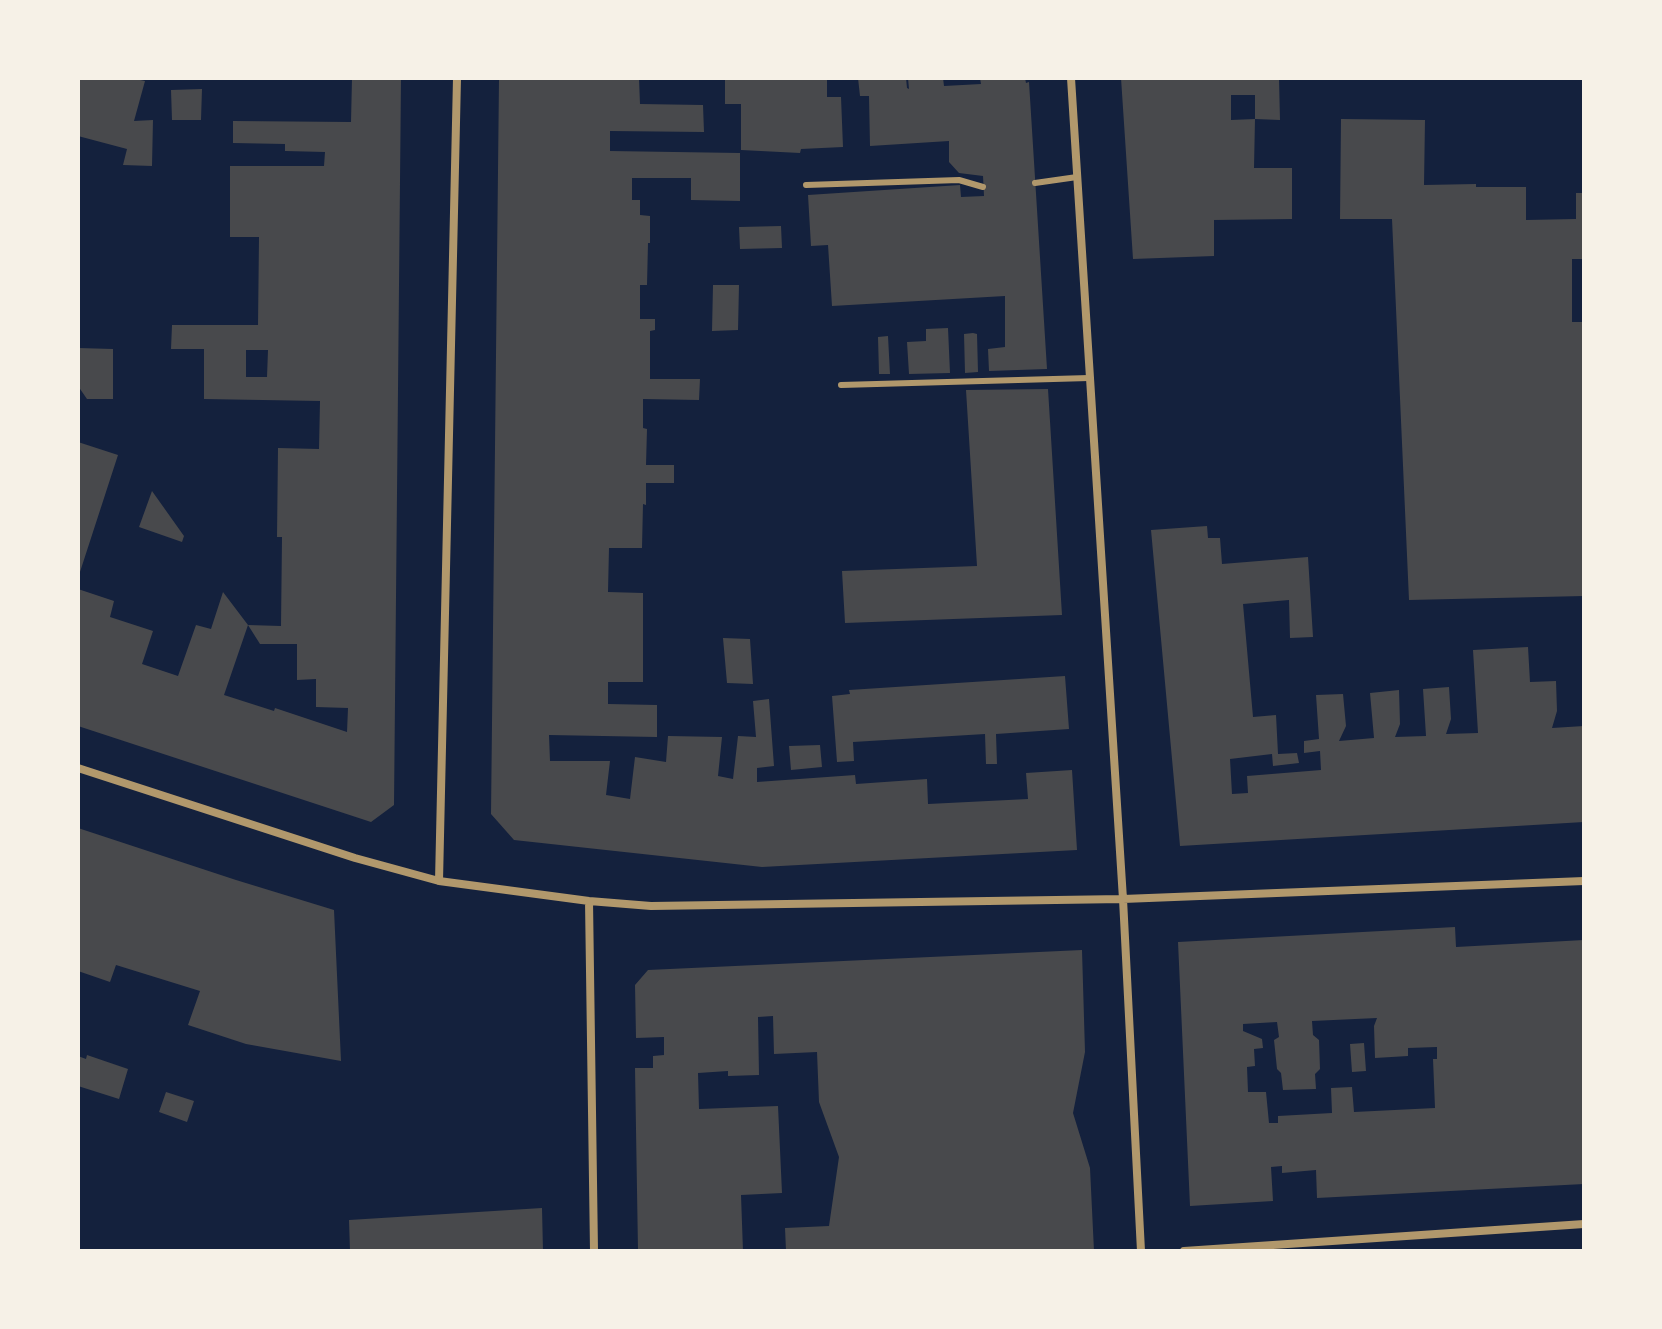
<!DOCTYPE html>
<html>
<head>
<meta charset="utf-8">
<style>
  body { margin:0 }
  #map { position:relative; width:1662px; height:1329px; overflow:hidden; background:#14213d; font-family:"DM Sans",sans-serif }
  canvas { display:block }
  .frame { position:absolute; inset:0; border:80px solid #f6f1e7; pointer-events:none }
</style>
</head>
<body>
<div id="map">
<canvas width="1662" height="1329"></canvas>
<div class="frame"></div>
</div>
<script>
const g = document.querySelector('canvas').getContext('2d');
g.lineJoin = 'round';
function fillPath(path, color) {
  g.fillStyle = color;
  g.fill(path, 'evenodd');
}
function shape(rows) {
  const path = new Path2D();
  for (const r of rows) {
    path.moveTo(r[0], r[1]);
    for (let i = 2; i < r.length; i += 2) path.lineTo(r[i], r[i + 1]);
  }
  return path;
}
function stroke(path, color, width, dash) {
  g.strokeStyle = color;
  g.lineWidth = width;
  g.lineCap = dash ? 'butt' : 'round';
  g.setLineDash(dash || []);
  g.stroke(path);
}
fillPath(shape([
  [78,78,131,78,145,81,134,121,153,120,152,166,123,165,127,149,78,136],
  [352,78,401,78,394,805,371,822,78,726,78,589,114,601,110,617,153,631,142,664,178,676,196,625,211,629,223,592,248,625,224,695,274,711,275,708,347,732,348,708,316,707,316,679,297,680,297,644,260,644,248,625,281,626,282,537,277,537,278,448,319,449,320,401,204,399,204,349,171,349,172,325,258,325,259,237,230,237,230,166,324,166,325,152,285,151,285,144,233,143,233,121,351,122],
  [246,350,268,350,267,377,246,377],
  [499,78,639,78,640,104,703,105,704,132,610,131,610,151,740,153,740,201,691,200,691,178,632,178,632,200,640,200,640,215,650,216,650,243,648,243,647,285,640,285,640,319,655,319,655,330,650,331,650,379,700,379,699,400,643,399,643,428,647,429,646,465,674,465,674,483,646,483,646,505,643,504,642,548,609,548,608,592,643,593,643,682,608,682,608,704,657,705,657,737,549,735,550,761,610,761,606,795,630,799,635,757,666,762,668,736,722,737,718,776,733,779,738,736,756,737,753,701,769,699,774,766,757,768,757,782,855,775,856,784,927,779,928,804,1028,799,1026,773,1072,770,1077,850,762,867,514,840,491,814],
  [725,78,827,78,827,97,841,97,843,147,801,149,800,153,741,150,741,104,725,104],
  [858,78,906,78,907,88,909,89,908,78,943,78,944,86,981,84,980,78,1025,78,1026,83,1029,82,1047,369,989,371,988,349,1005,347,1005,296,832,306,828,245,811,246,808,195,960,185,961,197,984,196,983,176,959,173,949,162,949,141,870,146,869,96,860,96],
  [1121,78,1279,78,1280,120,1255,119,1255,95,1231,95,1231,120,1255,119,1254,168,1292,168,1292,219,1214,220,1214,256,1133,259],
  [202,89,201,120,172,120,171,90],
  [1341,119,1425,120,1424,185,1476,184,1476,187,1526,187,1526,220,1576,219,1576,193,1584,193,1584,259,1572,259,1572,322,1584,322,1584,596,1409,600,1392,219,1340,219],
  [781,226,782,248,740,249,739,227],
  [713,285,739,285,738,330,712,331],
  [948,328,950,373,909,374,907,342,926,341,926,329],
  [973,333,977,334,978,372,965,373,964,334],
  [888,336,890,374,879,374,878,337],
  [78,348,113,349,113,399,87,399,78,386],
  [1048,389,1062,615,845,623,842,571,977,566,966,390],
  [78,442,118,455,79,575,78,575],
  [152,491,184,536,182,542,139,527],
  [1207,526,1208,538,1220,538,1222,564,1308,557,1313,637,1290,638,1289,600,1243,604,1253,717,1276,715,1278,754,1297,753,1299,763,1273,766,1272,754,1230,759,1232,794,1248,793,1247,776,1321,770,1320,751,1304,753,1304,741,1319,739,1316,695,1343,694,1346,726,1339,741,1374,738,1370,693,1399,690,1400,724,1395,737,1426,736,1423,689,1449,687,1451,719,1446,734,1478,733,1473,650,1528,647,1530,682,1556,681,1557,711,1552,728,1584,726,1584,822,1180,846,1151,530],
  [723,638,750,639,753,684,727,683],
  [1065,676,1069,729,996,734,997,764,986,764,985,734,853,742,854,761,837,762,832,696,850,694,849,690],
  [820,745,822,767,791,770,789,746],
  [78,828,236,880,334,910,341,1061,246,1044,188,1025,200,991,116,965,110,982,78,971],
  [1455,927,1456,947,1584,940,1584,1184,1317,1198,1316,1170,1282,1173,1282,1166,1271,1167,1273,1201,1190,1206,1178,942],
  [1377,1018,1374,1026,1375,1058,1408,1056,1408,1048,1437,1047,1437,1059,1433,1059,1435,1108,1354,1112,1352,1087,1331,1088,1332,1113,1278,1116,1278,1123,1269,1123,1266,1092,1248,1092,1247,1067,1255,1066,1254,1049,1263,1048,1262,1039,1243,1031,1243,1024,1277,1022,1279,1037,1274,1040,1277,1069,1281,1073,1283,1090,1316,1089,1315,1074,1320,1069,1319,1040,1313,1035,1312,1021],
  [1082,950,1085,1052,1073,1113,1090,1168,1094,1251,786,1251,785,1228,829,1226,839,1157,819,1102,817,1052,774,1054,773,1016,758,1017,759,1075,728,1076,728,1071,698,1073,699,1109,778,1106,782,1193,741,1195,743,1251,638,1251,635,1068,653,1068,653,1056,664,1055,664,1037,636,1038,635,985,648,970],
  [1364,1043,1366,1071,1352,1072,1350,1044],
  [87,1055,128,1069,119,1099,78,1086,78,1056,86,1059],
  [166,1092,194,1101,187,1122,159,1112],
  [542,1208,543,1251,350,1251,349,1220]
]), '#48494c');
stroke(shape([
  [1035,183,1077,177],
  [806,185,959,180,983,187],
  [841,385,1089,378]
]), '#b1986c', 6);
stroke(shape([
  [1071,78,1123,899,1141,1251],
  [78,768,355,858,439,881,589,901,651,906,1123,899,1584,881],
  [439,881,457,78],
  [589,901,594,1251],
  [1184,1251,1584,1224]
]), '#b1986c', 8);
</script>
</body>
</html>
